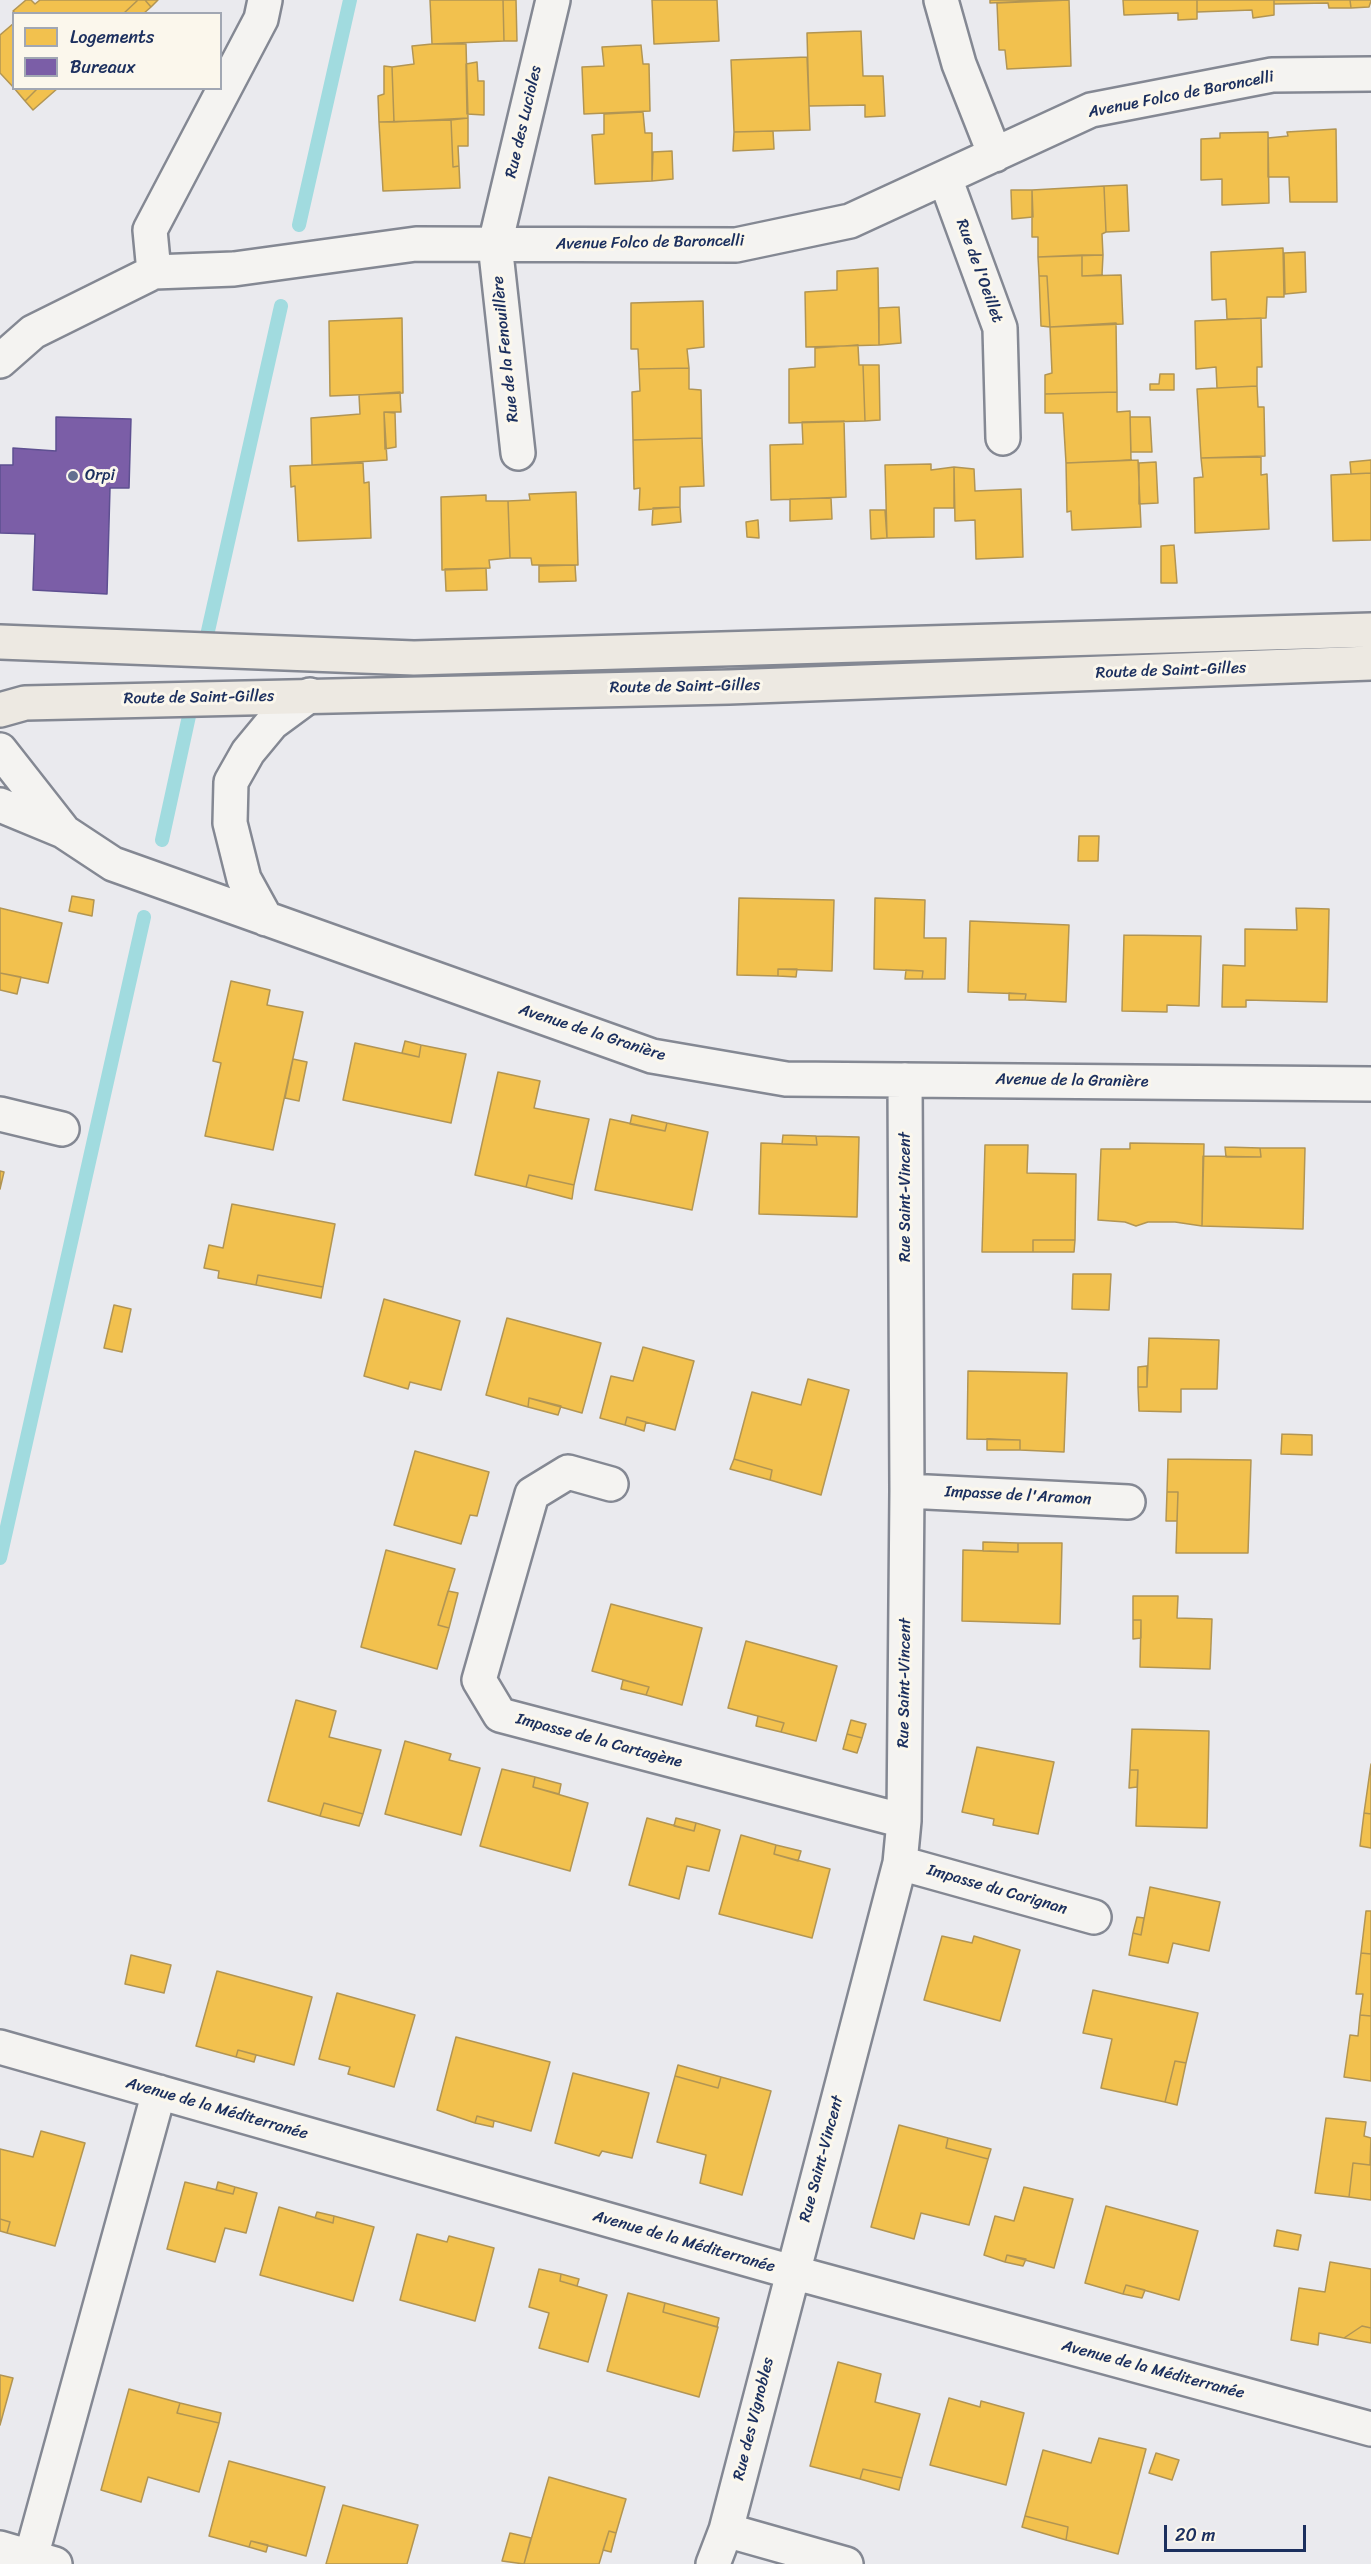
<!DOCTYPE html>
<html>
<head>
<meta charset="utf-8">
<style>
  body { margin:0 }
  #map { position:relative; width:1371px; height:2564px; overflow:hidden; background:#eaeaee; font-family:Sriracha,sans-serif }
  canvas { display:block }
  .legend { position:absolute; left:12px; top:12px; width:210px; height:78px; box-sizing:border-box; background:#fbf7ec; border:2px solid #a1a7b3; margin:0; padding:8px 10px; list-style:none; font-size:18px; color:#1b2f5e }
  .legend li { display:flex; align-items:center; gap:12px; height:30px }
  .legend b { width:30px; border:2px solid #a1a7b3 }
  .scale { position:absolute; left:1164px; top:2525px; width:142px; height:27px; box-sizing:border-box; border:3px solid #1b2f5e; border-top:0; padding-left:8px; font-size:18px; line-height:21px; white-space:nowrap; color:#1b2f5e; -webkit-text-stroke:4px #fbf7ec; paint-order:stroke }
</style>
</head>
<body>
<div id="map">
<canvas width="1371" height="2564"></canvas>
<ul class="legend">
<li><b style="height:16px;background:#f2c14e"></b>Logements</li>
<li><b style="height:16px;background:#7b5ea7"></b>Bureaux</li>
</ul>
<div class="scale">20 m</div>
</div>
<script>
const g = document.querySelector('canvas').getContext('2d');
g.lineJoin = 'round';
function fillPath(path, color) {
  g.fillStyle = color;
  g.fill(path, 'evenodd');
}
function shape(rows) {
  const path = new Path2D();
  for (const r of rows) {
    path.moveTo(r[0], r[1]);
    for (let i = 2; i < r.length; i += 2) path.lineTo(r[i], r[i + 1]);
  }
  return path;
}
function stroke(path, color, width, dash) {
  g.strokeStyle = color;
  g.lineWidth = width;
  g.lineCap = dash ? 'butt' : 'round';
  g.setLineDash(dash || []);
  g.stroke(path);
}
function write(font, color, halo, rows, align = 'center') {
  g.font = font + ' Sriracha,sans-serif';
  g.lineWidth = 6;
  g.setLineDash([]);
  g.textBaseline = 'middle';
  g.strokeStyle = halo;
  g.fillStyle = color;
  for (const [text, x, y, turn = 0] of rows) {
    g.save();
    g.translate(x, y);
    g.rotate((+turn || 0) * Math.PI / 180);
    g.textAlign = isNaN(turn) ? turn : align;
    if (halo) g.strokeText(text, 0, 0);
    g.fillText(text, 0, 0);
    g.restore();
  }
}
const homes = shape([
  [26,0,31,0,35,4,40,0,138,0,123,14,16,14,13,11,26,0],
  [138,0,145,0,151,7,143,14,123,14,138,0],
  [145,0,158,0,151,7,145,0],
  [430,0,503,0,504,41,432,44,430,0],
  [503,0,516,0,517,41,504,41,503,0],
  [652,0,717,0,719,41,654,44,652,0],
  [990,0,1051,0,990,3,990,0],
  [1069,0,1071,66,1007,69,1005,50,999,50,997,3,1069,0],
  [1123,0,1197,0,1197,19,1178,20,1178,13,1124,15,1123,0],
  [1197,0,1274,0,1274,15,1253,18,1252,10,1197,12,1197,0],
  [1274,0,1350,0,1351,8,1329,8,1328,3,1274,4,1274,0],
  [1350,0,1371,0,1371,1,1369,7,1351,8,1350,0],
  [14,23,14,88,0,73,0,35,14,23],
  [861,31,863,76,883,76,885,116,865,117,865,105,809,106,807,33,861,31],
  [432,44,466,44,468,118,394,122,392,67,414,64,412,46,432,44],
  [641,45,643,64,649,64,650,111,584,114,582,67,604,66,602,47,641,45],
  [807,57,810,130,734,132,731,60,807,57],
  [477,62,478,81,484,81,484,115,467,114,466,64,477,62],
  [384,66,392,67,394,122,379,122,378,96,384,94,384,66],
  [14,88,38,88,25,101,14,88],
  [38,88,58,88,33,110,25,101,38,88],
  [643,112,645,133,652,133,652,181,595,184,592,135,604,134,604,114,643,112],
  [468,118,468,146,458,146,459,166,453,167,451,120,468,118],
  [451,120,453,167,459,166,460,188,383,191,379,122,451,120],
  [1336,129,1337,202,1290,202,1289,177,1268,177,1268,138,1288,136,1287,132,1336,129],
  [773,131,774,149,733,151,734,132,773,131],
  [1268,132,1269,203,1222,205,1222,179,1201,180,1201,139,1220,138,1220,133,1268,132],
  [672,151,673,179,652,181,653,152,672,151],
  [1127,185,1129,231,1106,232,1104,186,1127,185],
  [1104,186,1106,232,1102,234,1103,255,1038,257,1038,237,1032,237,1032,190,1104,186],
  [1011,190,1032,190,1033,217,1012,219,1011,190],
  [1283,248,1284,297,1267,297,1266,318,1227,319,1226,299,1212,300,1211,252,1283,248],
  [1305,252,1306,292,1285,294,1284,253,1305,252],
  [1082,255,1103,255,1102,275,1082,276,1082,255],
  [1082,255,1082,276,1121,275,1123,324,1050,327,1047,276,1039,276,1038,257,1082,255],
  [878,268,879,345,806,347,805,292,837,290,837,271,878,268],
  [1039,276,1047,276,1050,327,1041,326,1039,276],
  [703,301,704,347,687,349,689,368,639,369,638,349,631,349,631,303,703,301],
  [899,307,901,343,879,345,879,308,899,307],
  [402,318,403,393,330,396,329,321,402,318],
  [1261,318,1262,367,1257,367,1257,386,1217,388,1216,367,1196,369,1195,321,1261,318],
  [1116,323,1117,392,1045,394,1045,375,1052,373,1050,327,1116,323],
  [858,345,859,365,863,365,865,421,789,423,789,369,815,367,815,348,858,345],
  [863,365,879,365,880,420,865,421,863,365],
  [689,368,689,389,701,390,702,438,633,440,632,392,640,391,639,369,689,368],
  [1160,374,1174,374,1174,390,1150,390,1150,384,1159,384,1160,374],
  [1257,386,1258,407,1264,407,1265,456,1201,458,1197,389,1257,386],
  [400,392,401,412,384,412,387,460,312,465,311,418,360,414,359,395,400,392],
  [1117,392,1117,412,1130,411,1131,460,1066,463,1063,413,1045,413,1045,394,1117,392],
  [384,412,395,413,396,447,385,449,384,412],
  [1130,417,1150,417,1152,452,1131,452,1130,417],
  [844,421,846,497,771,500,770,445,803,444,802,422,844,421],
  [702,438,704,486,680,487,680,507,639,510,640,488,634,489,633,440,702,438],
  [1261,457,1261,475,1267,474,1269,529,1195,533,1194,478,1203,477,1201,458,1261,457],
  [1138,460,1141,527,1072,530,1071,511,1067,512,1066,463,1138,460],
  [1371,460,1371,473,1351,474,1350,462,1371,460],
  [1156,462,1158,503,1139,504,1139,463,1156,462],
  [363,463,364,483,369,482,371,538,298,541,295,486,291,487,290,466,363,463],
  [931,464,931,470,954,467,954,508,934,508,934,537,887,538,885,465,931,464],
  [954,467,974,469,975,491,1021,489,1023,557,976,559,975,520,955,521,954,467],
  [1371,473,1371,540,1333,541,1331,475,1371,473],
  [576,492,578,565,532,565,531,558,510,558,508,501,530,500,529,494,576,492],
  [486,495,486,501,508,501,510,558,489,560,490,568,442,570,441,497,486,495],
  [831,498,832,519,790,521,790,499,831,498],
  [680,507,681,522,652,525,653,508,680,507],
  [870,510,885,510,887,538,871,539,870,510],
  [758,520,759,538,747,537,746,522,758,520],
  [1174,545,1177,583,1161,583,1161,546,1174,545],
  [575,565,576,581,539,582,539,566,575,565],
  [486,568,487,590,446,591,445,569,486,568],
  [1079,836,1099,836,1098,861,1078,861,1079,836],
  [72,896,94,900,92,916,69,911,72,896],
  [739,898,834,900,832,971,778,969,778,976,737,975,739,898],
  [875,898,925,900,924,938,946,938,945,979,922,979,923,971,874,969,875,898],
  [0,908,62,923,48,983,0,973,0,908],
  [1296,908,1329,909,1327,1002,1246,1000,1246,1007,1222,1007,1223,965,1245,966,1245,929,1297,930,1296,908],
  [970,921,1069,925,1066,1002,1025,1000,1026,994,968,992,970,921],
  [1124,935,1201,936,1199,1006,1167,1005,1167,1012,1122,1011,1124,935],
  [778,969,797,969,796,977,778,976,778,969],
  [906,970,923,971,922,979,905,979,906,970],
  [0,973,21,977,17,994,0,990,0,973],
  [231,981,270,990,267,1005,303,1012,273,1150,205,1136,221,1063,213,1061,231,981],
  [1009,993,1026,994,1025,1000,1009,1000,1009,993],
  [405,1041,421,1045,419,1057,402,1053,405,1041],
  [355,1043,419,1057,421,1045,466,1054,451,1123,343,1100,355,1043],
  [293,1059,307,1062,299,1101,285,1098,293,1059],
  [498,1072,540,1081,534,1108,589,1119,574,1185,529,1175,526,1187,475,1175,498,1072],
  [632,1115,667,1123,665,1131,630,1124,632,1115],
  [610,1119,665,1131,667,1123,708,1132,692,1210,595,1190,610,1119],
  [783,1135,816,1136,817,1145,782,1144,783,1135],
  [816,1136,859,1137,857,1217,759,1214,761,1143,817,1145,816,1136],
  [1130,1143,1204,1144,1202,1226,1175,1222,1148,1222,1136,1226,1125,1222,1098,1220,1101,1149,1130,1149,1130,1143],
  [985,1145,1028,1145,1027,1173,1076,1174,1075,1240,1033,1240,1033,1252,982,1252,985,1145],
  [1225,1147,1260,1148,1261,1157,1226,1157,1225,1147],
  [1260,1148,1305,1148,1303,1229,1202,1226,1203,1156,1261,1157,1260,1148],
  [0,1171,4,1172,0,1189,0,1171],
  [529,1175,574,1185,572,1199,526,1187,529,1175],
  [232,1204,335,1224,323,1287,258,1275,256,1285,218,1278,219,1271,204,1268,209,1245,223,1248,232,1204],
  [1033,1240,1075,1240,1074,1252,1033,1252,1033,1240],
  [1073,1274,1111,1274,1109,1310,1072,1309,1073,1274],
  [258,1275,323,1287,321,1298,256,1285,258,1275],
  [384,1299,460,1321,441,1390,410,1382,408,1389,364,1376,384,1299],
  [114,1305,131,1309,122,1352,104,1348,114,1305],
  [507,1318,601,1343,582,1413,529,1398,528,1407,486,1395,507,1318],
  [1149,1338,1219,1340,1217,1389,1181,1389,1181,1412,1139,1411,1138,1387,1147,1387,1149,1338],
  [643,1347,694,1361,675,1430,627,1417,625,1425,600,1418,611,1376,633,1381,643,1347],
  [1147,1366,1147,1387,1138,1387,1138,1367,1147,1366],
  [968,1371,1067,1373,1064,1452,1020,1450,1020,1440,967,1439,968,1371],
  [808,1379,849,1390,821,1495,770,1480,772,1470,734,1459,752,1392,801,1405,808,1379],
  [529,1398,561,1406,558,1415,528,1407,529,1398],
  [627,1417,646,1422,644,1431,625,1425,627,1417],
  [1282,1434,1312,1435,1312,1455,1281,1454,1282,1434],
  [987,1439,1020,1440,1020,1450,987,1450,987,1439],
  [415,1451,489,1472,477,1516,470,1515,461,1544,394,1525,415,1451],
  [734,1459,772,1470,770,1480,730,1469,734,1459],
  [1168,1459,1251,1460,1248,1553,1176,1553,1178,1492,1167,1492,1168,1459],
  [1167,1492,1178,1492,1177,1521,1166,1521,1167,1492],
  [983,1542,1018,1543,1018,1552,983,1551,983,1542],
  [1018,1543,1062,1543,1060,1624,962,1621,963,1550,1018,1552,1018,1543],
  [386,1550,455,1569,438,1625,449,1628,437,1669,361,1647,386,1550],
  [448,1591,458,1593,449,1628,438,1625,448,1591],
  [1133,1596,1178,1596,1177,1618,1212,1619,1210,1669,1140,1667,1141,1620,1133,1620,1133,1596],
  [611,1604,702,1628,682,1705,646,1695,649,1687,592,1671,611,1604],
  [1133,1620,1141,1620,1141,1638,1133,1639,1133,1620],
  [746,1641,837,1666,816,1741,781,1732,784,1723,728,1708,746,1641],
  [623,1680,649,1687,646,1695,621,1689,623,1680],
  [296,1700,336,1711,329,1737,381,1750,363,1814,324,1803,320,1816,268,1801,296,1700],
  [758,1716,784,1723,781,1732,756,1726,758,1716],
  [851,1720,866,1724,862,1738,847,1734,851,1720],
  [1132,1729,1209,1731,1207,1828,1136,1826,1138,1770,1130,1770,1132,1729],
  [847,1734,862,1738,857,1753,843,1749,847,1734],
  [405,1741,451,1754,449,1760,480,1768,461,1835,385,1814,405,1741],
  [977,1747,1054,1762,1038,1834,993,1825,994,1819,962,1812,977,1747],
  [1371,1764,1371,1814,1364,1813,1371,1764],
  [502,1769,535,1777,533,1787,588,1803,570,1871,480,1846,502,1769],
  [1130,1770,1138,1770,1137,1787,1129,1788,1130,1770],
  [535,1777,561,1784,559,1794,533,1787,535,1777],
  [324,1803,363,1814,359,1826,320,1816,324,1803],
  [1364,1813,1371,1814,1371,1848,1360,1846,1364,1813],
  [647,1818,694,1831,696,1823,720,1830,709,1871,687,1866,679,1899,629,1885,647,1818],
  [676,1818,696,1823,694,1831,674,1826,676,1818],
  [741,1835,776,1845,774,1854,830,1869,812,1938,719,1914,741,1835],
  [776,1845,801,1851,798,1861,774,1854,776,1845],
  [1150,1887,1220,1902,1209,1951,1173,1943,1168,1963,1129,1955,1133,1933,1141,1935,1150,1887],
  [1366,1911,1371,1911,1371,1954,1361,1953,1366,1911],
  [1137,1917,1144,1918,1141,1935,1133,1933,1137,1917],
  [942,1936,972,1943,974,1936,1020,1950,1000,2021,924,2000,942,1936],
  [1361,1953,1371,1954,1371,2016,1360,2015,1363,1994,1356,1994,1361,1953],
  [131,1955,171,1965,164,1993,125,1984,131,1955],
  [217,1971,312,1997,294,2065,238,2050,236,2057,196,2046,217,1971],
  [1093,1990,1198,2013,1186,2063,1175,2061,1165,2102,1101,2088,1112,2039,1083,2033,1093,1990],
  [337,1993,415,2015,394,2087,348,2074,350,2067,319,2059,337,1993],
  [1360,2015,1371,2016,1371,2081,1344,2077,1350,2035,1358,2036,1360,2015],
  [456,2037,550,2062,531,2131,477,2116,475,2123,437,2110,456,2037],
  [238,2050,256,2055,254,2062,236,2057,238,2050],
  [1175,2061,1186,2063,1177,2105,1165,2102,1175,2061],
  [678,2065,721,2077,718,2088,675,2076,678,2065],
  [573,2073,649,2093,632,2158,602,2151,599,2156,555,2143,573,2073],
  [675,2076,718,2088,721,2077,771,2091,742,2195,700,2183,706,2155,657,2142,675,2076],
  [477,2116,494,2121,493,2127,475,2123,477,2116],
  [1326,2118,1366,2122,1364,2136,1371,2138,1370,2165,1353,2163,1349,2197,1315,2193,1326,2118],
  [899,2125,948,2138,946,2148,988,2159,969,2225,921,2213,914,2239,871,2227,899,2125],
  [41,2131,85,2143,55,2246,7,2233,10,2222,0,2219,0,2149,33,2157,41,2131],
  [948,2138,991,2149,988,2159,946,2148,948,2138],
  [1371,2157,1371,2200,1349,2197,1353,2163,1370,2165,1371,2157],
  [185,2182,233,2194,235,2187,257,2193,246,2233,225,2228,215,2262,167,2249,185,2182],
  [218,2182,235,2187,233,2194,216,2190,218,2182],
  [1024,2187,1073,2199,1054,2268,1007,2255,1005,2262,984,2255,995,2216,1014,2221,1024,2187],
  [1106,2206,1198,2231,1179,2300,1126,2285,1123,2294,1085,2283,1106,2206],
  [279,2207,333,2223,334,2216,374,2227,353,2301,260,2275,279,2207],
  [317,2212,334,2216,333,2223,315,2218,317,2212],
  [0,2219,10,2222,7,2233,0,2231,0,2219],
  [1277,2230,1301,2235,1298,2250,1274,2246,1277,2230],
  [417,2234,447,2242,449,2236,494,2248,475,2321,400,2300,417,2234],
  [1007,2255,1026,2259,1023,2266,1005,2262,1007,2255],
  [1330,2262,1371,2269,1371,2328,1362,2326,1344,2338,1319,2333,1318,2345,1291,2340,1299,2288,1325,2292,1330,2262],
  [539,2269,561,2274,560,2281,607,2295,588,2362,539,2348,549,2313,529,2307,539,2269],
  [561,2274,579,2279,577,2286,560,2281,561,2274],
  [1126,2285,1145,2290,1142,2298,1123,2294,1126,2285],
  [628,2293,665,2303,663,2312,718,2327,699,2397,607,2371,628,2293],
  [665,2303,719,2318,717,2327,663,2312,665,2303],
  [1362,2326,1371,2328,1371,2343,1344,2338,1362,2326],
  [838,2362,881,2374,875,2402,920,2414,902,2478,863,2469,860,2479,810,2466,838,2362],
  [0,2375,13,2378,0,2425,0,2375],
  [129,2389,180,2403,177,2413,219,2423,199,2492,148,2477,141,2502,101,2490,129,2389],
  [949,2398,980,2407,981,2401,1024,2413,1006,2485,930,2465,949,2398],
  [180,2403,221,2413,219,2423,177,2413,180,2403],
  [1099,2438,1146,2449,1118,2554,1066,2540,1068,2527,1025,2516,1043,2450,1091,2463,1099,2438],
  [1156,2453,1179,2460,1172,2480,1149,2473,1156,2453],
  [229,2461,325,2487,306,2556,251,2541,249,2547,209,2536,229,2461],
  [863,2469,902,2478,899,2490,860,2479,863,2469],
  [549,2477,626,2499,616,2533,609,2531,599,2564,524,2564,549,2477],
  [343,2505,418,2525,407,2564,326,2564,343,2505],
  [1025,2516,1068,2527,1066,2540,1022,2527,1025,2516],
  [609,2531,616,2533,611,2552,603,2550,609,2531],
  [510,2533,531,2538,524,2564,502,2561,510,2533],
  [251,2541,268,2545,266,2552,249,2547,251,2541]
]);
fillPath(homes, '#f2c14e');
stroke(homes, '#b29553', 1.5);
const offices = shape([
  [56,417,131,419,129,488,110,488,107,594,33,590,35,534,0,533,0,465,13,465,13,448,56,451,56,417]
]);
fillPath(offices, '#7b5ea7');
stroke(offices, '#5e5091', 1.5);
stroke(shape([
  [299,225,350,0],
  [208,631,281,306],
  [162,840,189,716],
  [0,1558,144,917]
]), '#a1dbdf', 14);
const minor = shape([
  [941,0,959,64,995,155],
  [945,178,1000,328,1003,438],
  [154,272,150,230,261,19,265,0],
  [0,361,33,332,154,272,234,269,416,244,736,245,850,221,1091,110,1272,75,1371,74],
  [518,453,495,244,553,0],
  [0,750,62,829],
  [0,805,63,831,113,864,652,1056,786,1079,1371,1084],
  [266,919,244,879,230,823,231,782,248,752,272,723,310,695],
  [0,1114,62,1129],
  [611,1484,568,1472,532,1494,479,1680,500,1715,904,1821],
  [907,1491,1128,1502],
  [900,1863,1094,1917],
  [0,2047,792,2272,1371,2429],
  [726,2530,846,2564],
  [0,2548,55,2564],
  [31,2557,159,2092],
  [713,2564,726,2530,900,1863,904,1821,907,1491,905,1080]
]);
const major = shape([
  [0,642,414,658,1371,630],
  [0,710,25,703,729,687,1371,663]
]);
stroke(minor, '#848893', 38);
stroke(major, '#848893', 38);
stroke(minor, '#f4f3f1', 33);
stroke(major, '#ede9e2', 33);
for (const [x, y, r, color] of [
  [73,476,6,"#637090"]
]) {
  const dot = new Path2D();
  dot.arc(x, y, r, 0, 2 * Math.PI);
  g.fillStyle = color;
  g.fill(dot);
  stroke(dot, '#fbf7ec', 2);
}
write('16px', '#1b2f5e', '#fbf7ec', [
  ["Avenue Folco de Baroncelli",1181,95,-11],
  ["Rue des Lucioles",524,122,-77],
  ["Avenue Folco de Baroncelli",650,243,-1],
  ["Rue de l'Oeillet",979,271,70],
  ["Rue de la Fenouillère",506,349,-96],
  ["Route de Saint-Gilles",1171,671,-2],
  ["Route de Saint-Gilles",685,687,-1],
  ["Route de Saint-Gilles",199,698,-1],
  ["Avenue de la Granière",592,1033,18],
  ["Avenue de la Granière",1072,1081,1],
  ["Rue Saint-Vincent",906,1197,-90],
  ["Impasse de l'Aramon",1018,1496,3],
  ["Rue Saint-Vincent",905,1683,-89],
  ["Impasse de la Cartagène",599,1741,15],
  ["Impasse du Carignan",997,1890,16],
  ["Avenue de la Méditerranée",217,2109,16],
  ["Rue Saint-Vincent",822,2159,-75],
  ["Avenue de la Méditerranée",684,2242,16],
  ["Avenue de la Méditerranée",1153,2370,15],
  ["Rue des Vignobles",754,2419,-76]
]);
write('16px', '#1b2f5e', '#fbf7ec', [
  ["Orpi",85,476]
], 'left');
</script>
</body>
</html>
